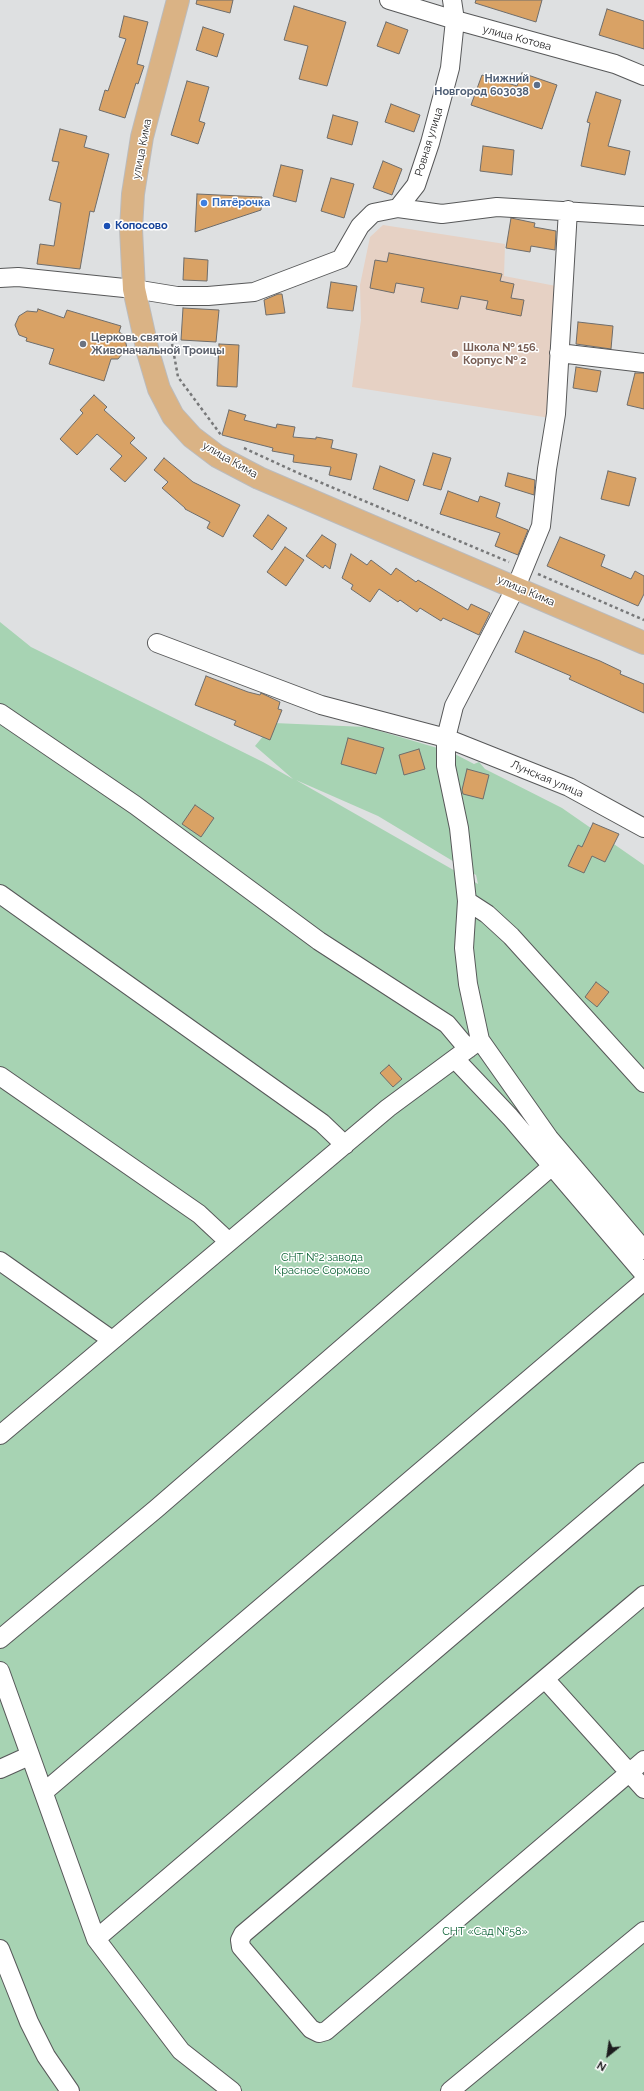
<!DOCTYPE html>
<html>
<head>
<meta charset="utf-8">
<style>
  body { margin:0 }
  #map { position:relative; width:644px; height:2091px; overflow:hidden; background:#dee0e1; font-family:Raleway,sans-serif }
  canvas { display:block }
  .north { position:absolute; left:588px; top:2035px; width:40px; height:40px; -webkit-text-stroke:3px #fff; paint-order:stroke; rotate:210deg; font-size:11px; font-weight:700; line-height:16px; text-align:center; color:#1d1d1e }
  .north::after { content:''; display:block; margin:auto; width:14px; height:18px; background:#1d1d1e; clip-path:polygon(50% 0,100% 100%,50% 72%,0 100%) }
</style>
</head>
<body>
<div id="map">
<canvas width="644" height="2091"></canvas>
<div class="north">N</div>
</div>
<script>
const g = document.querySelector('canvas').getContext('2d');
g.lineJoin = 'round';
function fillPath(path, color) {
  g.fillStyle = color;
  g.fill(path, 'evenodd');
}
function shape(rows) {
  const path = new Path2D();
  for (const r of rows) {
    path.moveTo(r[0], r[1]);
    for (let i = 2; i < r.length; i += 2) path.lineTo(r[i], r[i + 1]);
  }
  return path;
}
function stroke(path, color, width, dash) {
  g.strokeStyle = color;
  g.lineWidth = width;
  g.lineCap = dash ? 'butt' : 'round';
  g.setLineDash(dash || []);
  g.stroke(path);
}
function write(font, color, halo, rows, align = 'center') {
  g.font = font + ' Raleway,sans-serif';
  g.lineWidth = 3;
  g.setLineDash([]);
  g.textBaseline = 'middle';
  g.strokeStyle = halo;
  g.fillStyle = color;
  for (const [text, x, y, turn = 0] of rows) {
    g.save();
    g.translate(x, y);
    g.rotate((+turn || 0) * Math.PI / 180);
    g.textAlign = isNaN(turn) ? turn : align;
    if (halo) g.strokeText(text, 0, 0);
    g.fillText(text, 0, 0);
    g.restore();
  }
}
fillPath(shape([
  [383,225,505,244,504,276,556,286,550,418,352,387,361,320,360,285,370,237]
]), '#e6d1c4');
fillPath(shape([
  [0,622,31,647,263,762,293,779,255,746,274,723,366,727,451,752,474,764,479,762,485,769,562,808,644,865,644,2091,0,2091],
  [296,780,378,816,476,875,478,884]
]), '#a7d3b3');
const building = shape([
  [197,0,233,0,230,13,196,4,197,0],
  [476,0,542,0,536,22,475,3,476,0],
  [294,6,346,22,327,86,299,79,308,46,284,40,294,6],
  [607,9,644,21,644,49,599,35,607,9],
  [124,16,148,22,137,64,144,66,138,84,136,83,125,118,99,110,105,90,108,91,126,39,119,37,124,16],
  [386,22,408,30,399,54,377,46,386,22],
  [203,27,224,34,217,57,196,50,203,27],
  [522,73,557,85,542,129,471,105,482,75,517,86,522,73],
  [187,81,209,87,199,121,205,123,198,144,171,135,187,81],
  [596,92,621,100,608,146,630,151,625,175,581,166,590,123,587,122,596,92],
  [391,104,420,115,414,132,385,122,391,104],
  [333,115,358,122,352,145,327,138,333,115],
  [60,129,87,136,84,147,109,154,94,212,90,211,80,269,37,264,40,244,54,246,61,203,49,200,59,162,52,161,60,129],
  [483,146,514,150,512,175,480,171,483,146],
  [383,161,402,169,392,195,373,188,383,161],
  [281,165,303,170,296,202,273,196,281,165],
  [331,178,354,184,344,218,321,211,331,178],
  [197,194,262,197,261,210,195,232,197,194],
  [511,218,535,223,534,227,556,231,555,250,531,246,530,252,506,248,511,218],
  [389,253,502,274,500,281,514,284,511,298,524,300,521,316,486,309,488,301,461,296,458,309,421,302,424,288,396,283,394,293,370,288,375,260,387,262,389,253],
  [184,258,208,260,207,281,183,280,184,258],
  [331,282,357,286,353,311,327,308,331,282],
  [278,294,282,294,285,313,266,315,264,300,278,294],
  [183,308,219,310,216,342,181,340,183,308],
  [38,309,64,318,67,310,121,326,119,332,124,335,127,348,118,359,111,359,104,381,49,364,54,349,26,341,27,338,19,335,15,325,19,316,27,311,37,312,38,309],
  [578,322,613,326,611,349,576,344,578,322],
  [219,344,239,345,237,387,217,386,219,344],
  [576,367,601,371,597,392,573,388,576,367],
  [635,373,644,373,644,409,627,405,635,373],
  [94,395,107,407,104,410,135,438,130,443,147,458,125,482,110,469,122,456,97,434,77,455,60,439,83,413,80,410,94,395],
  [229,410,246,415,244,420,276,428,277,424,295,427,293,437,316,439,316,437,333,440,331,448,357,454,351,480,329,475,331,467,293,462,294,455,272,451,273,448,222,435,229,410],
  [433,453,451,458,441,490,423,485,433,453],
  [164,458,193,482,240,505,223,537,207,528,210,522,185,509,185,508,162,488,168,482,154,470,164,458],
  [380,466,415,480,408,501,373,489,380,466],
  [608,471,636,478,629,506,601,499,608,471],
  [508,473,535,480,534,495,505,486,508,473],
  [448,491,478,502,480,496,500,503,496,517,528,530,518,555,495,546,500,533,440,514,448,491],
  [268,515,287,528,272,550,253,536,268,515],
  [322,535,336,544,330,569,325,565,323,568,306,556,322,535],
  [560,537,605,555,601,566,631,579,635,571,644,576,644,594,638,606,547,566,560,537],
  [285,547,304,560,286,586,267,572,285,547],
  [351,554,367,565,371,560,391,575,396,568,416,582,418,580,468,610,471,604,490,613,479,635,443,618,441,621,420,608,417,612,400,600,398,602,379,589,370,602,351,589,353,585,342,578,351,554],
  [524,631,600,661,621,671,620,674,644,684,644,713,569,679,571,676,515,652,524,631],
  [206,676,248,692,260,695,261,693,280,702,278,709,282,710,270,740,234,725,236,721,195,705,206,676],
  [348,738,384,748,376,774,341,764,348,738],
  [419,749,425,769,404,775,399,755,419,749],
  [467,769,489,775,483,799,463,794,462,790,467,769],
  [195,805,214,818,201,837,182,824,195,805],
  [593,823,619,834,605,862,592,856,584,873,568,866,578,845,582,847,593,823],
  [596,982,609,992,597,1007,585,997,596,982],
  [389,1065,402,1079,393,1087,380,1073,389,1065]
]);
fillPath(building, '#d9a265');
stroke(building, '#6e6d6c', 1);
const street = shape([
  [389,0,455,20,615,64,644,76],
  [398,208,416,185,430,143,450,68,455,20,452,0],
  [568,210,556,414,547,469,541,526,516,587,454,706,446,738,446,766,459,828,467,901,464,948,468,984,480,1040,549,1138,644,1250],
  [0,278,18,277,134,289,177,296,208,296,254,292,341,259,360,226,373,213,398,208,442,214,497,207,644,216],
  [559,353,644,363],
  [157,643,321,705,446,738,569,787,644,828],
  [0,713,135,805,319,941,447,1024,468,1049],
  [0,894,322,1123,345,1145],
  [467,901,487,914,511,936,644,1083],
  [455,1059,510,1117,644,1274],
  [0,1076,199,1214,229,1242],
  [0,1261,112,1340],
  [0,1435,388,1108,480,1040],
  [644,1595,243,1934,240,1940,241,1947,311,2029,319,2033,326,2031,644,1760],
  [0,1639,156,1509,551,1167],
  [0,1671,96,1939,181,2051,232,2091],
  [545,1679,644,1789],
  [0,1769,29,1756],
  [44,1792,644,1281],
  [96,1939,644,1472],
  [0,1949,29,2022,46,2056,70,2091],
  [450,2091,644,1931]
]);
const primary = shape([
  [178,0,142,137,133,194,131,229,134,289,148,352,159,389,173,416,192,437,217,456,259,478,644,643]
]);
stroke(street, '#575859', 20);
stroke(primary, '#bbbbbc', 24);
stroke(shape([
  [171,338,178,377,221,435],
  [244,448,298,473,509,562],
  [538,574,644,620]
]), '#777879', 2.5, [3, 3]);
stroke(street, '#fff', 18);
stroke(primary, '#dab385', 22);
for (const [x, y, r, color] of [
  [537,85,4,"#5c6f8a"],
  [204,203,4,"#3f7fe0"],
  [107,226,4,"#1a4fb4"],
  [83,344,4,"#6b7280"],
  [455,354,4,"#8d6e63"]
]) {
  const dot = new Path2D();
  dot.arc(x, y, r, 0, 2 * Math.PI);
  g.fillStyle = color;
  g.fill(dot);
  stroke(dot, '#fff', 1.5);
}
write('11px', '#1d1d1e', '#fff', [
  ["улица Котова",517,38,15],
  ["Ровная улица",429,142,-73],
  ["улица Кима",142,149,-79],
  ["улица Кима",230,460,30],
  ["улица Кима",526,591,23],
  ["Лунская улица",547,779,23]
]);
write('bold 11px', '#4e5e75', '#fff', [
  ["Нижний",529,79],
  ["Новгород 603038",529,92]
], 'right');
write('bold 11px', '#366cbe', '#fff', [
  ["Пятёрочка",212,203]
], 'left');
write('bold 11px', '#164399', '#fff', [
  ["Копосово",115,226]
], 'left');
write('bold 11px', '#5b616d', '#fff', [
  ["Церковь святой",91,338],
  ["Живоначальной Троицы",91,351]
], 'left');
write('bold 11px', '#785e54', '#fff', [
  ["Школа № 156.",463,348],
  ["Корпус № 2",463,361]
], 'left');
write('11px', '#065e30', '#fff', [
  ["СНТ №2 завода",322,1258],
  ["Красное Сормово",322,1271],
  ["СНТ «Сад №58»",485,1932]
]);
</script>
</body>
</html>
